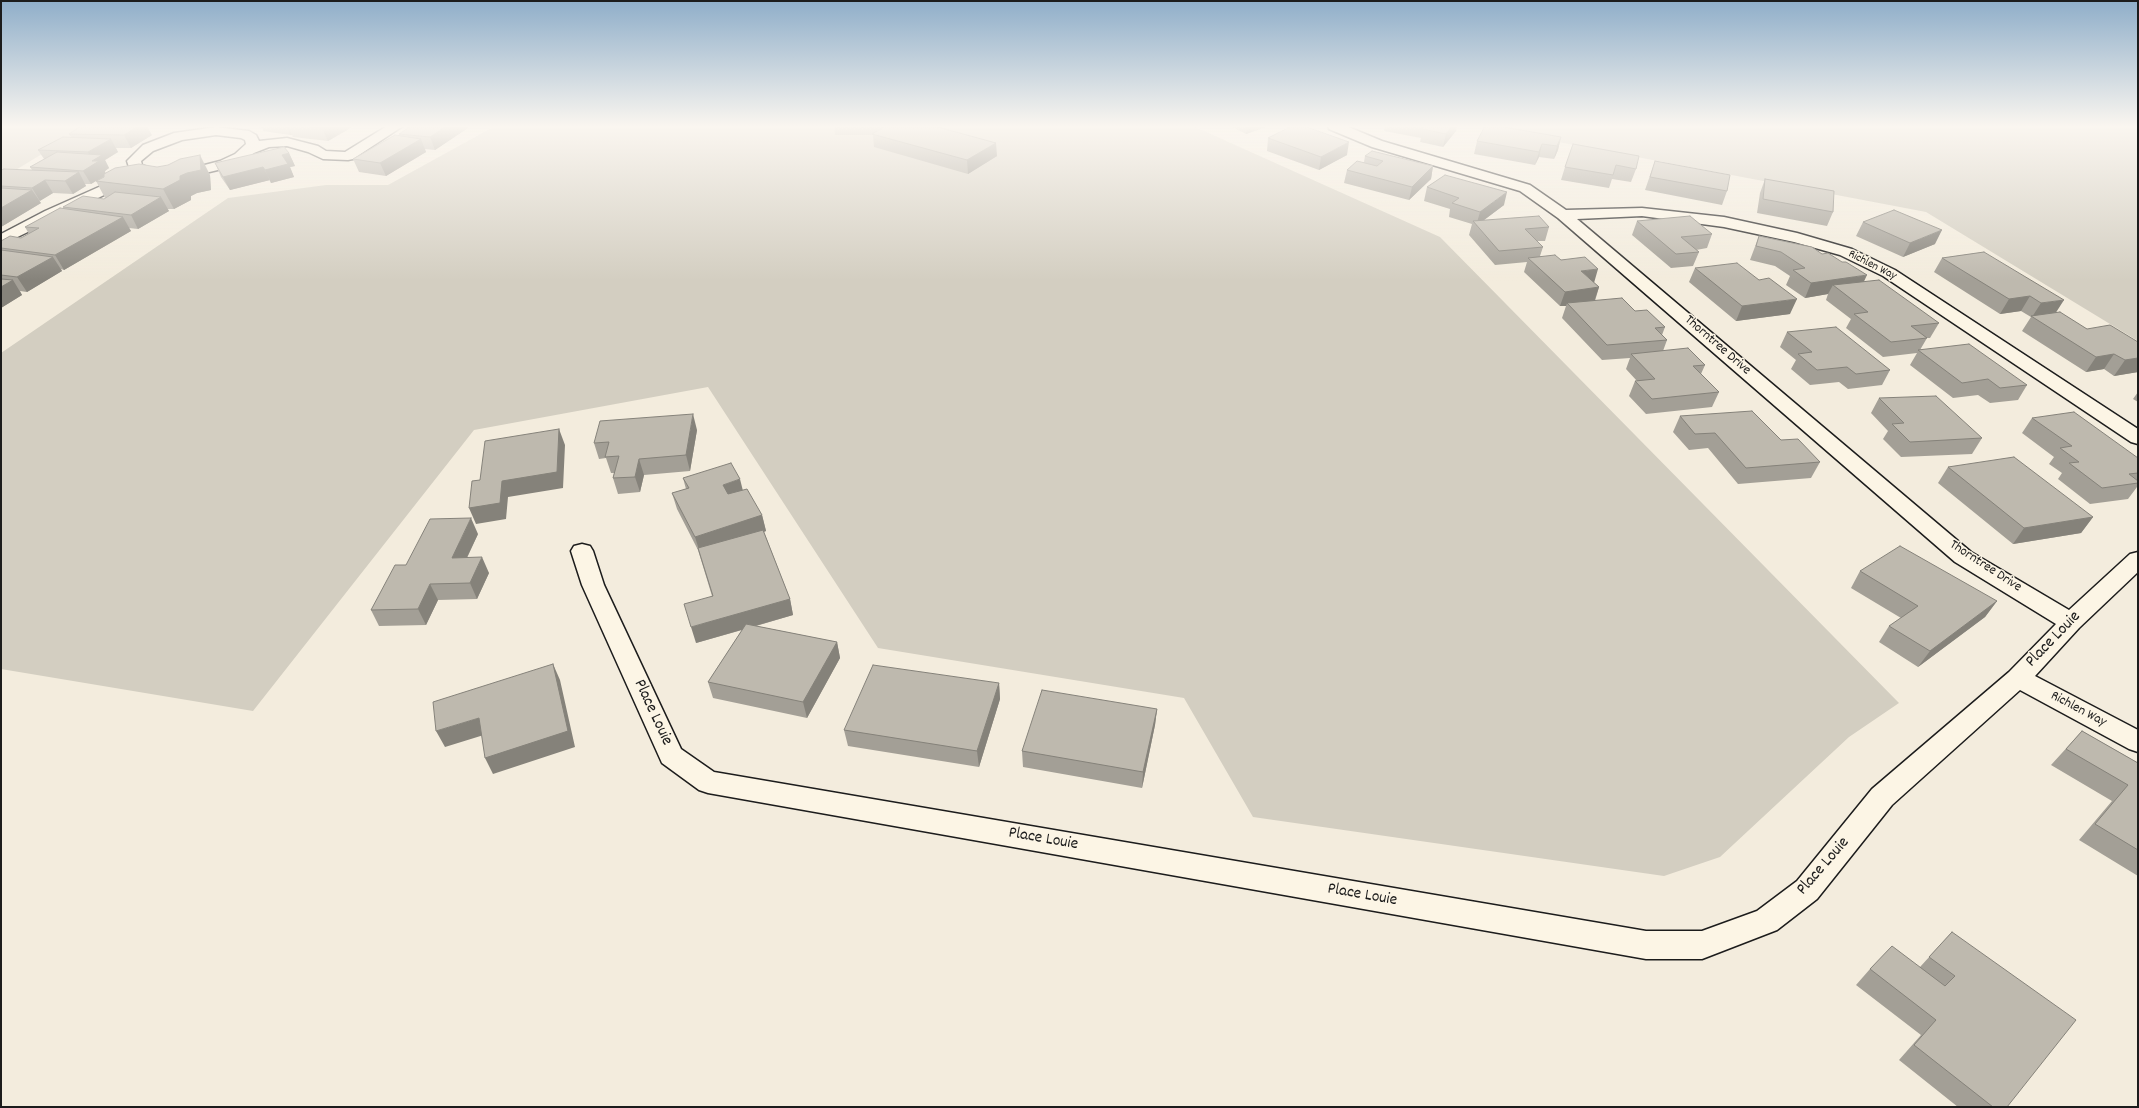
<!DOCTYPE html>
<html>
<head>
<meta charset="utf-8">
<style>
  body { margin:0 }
  #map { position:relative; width:2139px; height:1108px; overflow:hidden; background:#f3ecdd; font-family:Dekko,sans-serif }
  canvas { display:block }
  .frame { position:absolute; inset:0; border:2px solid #1c1c1c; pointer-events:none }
</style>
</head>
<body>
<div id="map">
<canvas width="2139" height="1108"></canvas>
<div class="frame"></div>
</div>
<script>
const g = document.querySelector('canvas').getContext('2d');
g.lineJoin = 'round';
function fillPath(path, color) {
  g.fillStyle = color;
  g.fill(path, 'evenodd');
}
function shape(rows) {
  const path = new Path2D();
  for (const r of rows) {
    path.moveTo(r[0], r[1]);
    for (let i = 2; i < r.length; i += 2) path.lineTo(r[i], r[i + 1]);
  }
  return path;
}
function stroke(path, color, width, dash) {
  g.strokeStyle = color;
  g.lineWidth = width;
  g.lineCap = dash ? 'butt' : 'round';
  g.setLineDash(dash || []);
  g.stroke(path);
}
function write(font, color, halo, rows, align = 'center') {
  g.font = font + ' Dekko,sans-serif';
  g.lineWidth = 3;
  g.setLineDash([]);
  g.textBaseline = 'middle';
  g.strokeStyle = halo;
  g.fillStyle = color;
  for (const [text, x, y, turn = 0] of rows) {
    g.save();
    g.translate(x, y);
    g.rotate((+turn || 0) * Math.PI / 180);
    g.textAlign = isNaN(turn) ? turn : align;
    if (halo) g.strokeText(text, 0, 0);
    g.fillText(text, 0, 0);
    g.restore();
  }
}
fillPath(shape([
  [1,126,88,126,1,179],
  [495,126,1193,126,1440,237,1899,703,1849,737,1720,857,1664,876,1253,817,1184,698,878,648,708,387,474,430,253,711,1,669,1,353,228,198,326,185,388,185],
  [1474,126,2138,126,2138,341,1926,212]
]), '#d3cec1');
const minor = shape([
  [387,126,403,126,353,159,348,160,323,159,308,152,287,146,269,147,254,153,245,160,230,167,189,177,154,178,137,175,130,170,127,161,143,145,174,133,216,127,249,131,256,135,259,141,287,138,318,146,326,151,345,152,387,126],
  [216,135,241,138,245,140,246,144,235,154,220,161,189,169,154,170,142,165,141,161,153,151,182,140,216,135],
  [1328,126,1346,126,1382,141,1530,185,1566,210,1642,208,1724,217,1797,233,1852,249,1895,270,2138,429,2138,444,2131,442,1883,276,1840,255,1794,242,1724,227,1642,216,1577,219,1971,552,2069,610,2130,554,2138,552,2138,572,2079,628,2035,676,2138,730,2138,752,2129,749,2020,690,1892,805,1817,899,1777,930,1702,959,1646,959,708,793,699,790,662,763,582,585,571,551,574,546,582,544,590,546,593,551,604,585,681,749,714,772,1646,931,1702,931,1757,911,1797,881,1872,789,2009,672,2056,624,1955,562,1558,218,1520,191,1372,147,1329,129,1328,126],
  [128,174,133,175,135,178,133,181,1,245,1,234,45,211,128,174]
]);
stroke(minor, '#1c1c1c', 3);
fillPath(minor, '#fcf5e5');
fillPath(shape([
  [255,126,354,126,328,141,293,137,292,135,290,135,263,131,262,128],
  [834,126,934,126,997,156,968,174,874,147,873,135,835,135],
  [1230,126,1269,126,1246,134],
  [1385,126,1457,126,1456,131,1443,147,1420,142,1421,138,1384,131],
  [468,128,435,150,425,149,426,152,386,176,359,172,353,159,400,136,399,134],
  [69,134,152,135,131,148,116,148,118,152,105,160,109,168,105,171,105,173,157,167,210,175,211,190,197,193,191,196,191,200,174,209,167,209,169,211,138,229,129,228,131,231,64,270,61,269,62,271,27,292,20,291,22,295,1,308,1,241,21,238,29,234,25,227,64,209,63,207,104,199,105,198,96,181,104,176,91,184,85,184,86,186,73,194,53,193,39,201,41,203,1,227,1,170,32,170,30,167,44,159,38,150,71,137],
  [1561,137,1558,150,1554,159,1539,157,1535,165,1474,154,1477,141],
  [1268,138,1347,155,1319,170,1267,151],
  [1573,144,1636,169,1631,182,1612,179,1609,188,1561,180,1565,167],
  [289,153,295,166,290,167,294,177,271,183,270,180,230,190,221,177,215,163],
  [1365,156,1433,166,1431,179,1409,200,1344,183,1347,170,1364,162],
  [1655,161,1727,191,1722,205,1645,190],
  [1765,179,1833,212,1827,226,1757,213,1760,193],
  [1427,187,1504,205,1484,220,1549,227,1545,241,1537,241,1543,247,1540,256,1561,260,1594,283,1599,287,1595,301,1635,311,1665,327,1662,335,1667,340,1663,351,1705,365,1701,374,1719,392,1712,407,1646,414,1629,396,1635,381,1637,381,1626,369,1630,358,1602,360,1562,318,1566,306,1560,306,1524,272,1527,262,1495,265,1469,235,1472,224,1449,217,1450,209,1424,201],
  [1637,221,1712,234,1707,248,1696,250,1699,252,1693,266,1671,268,1632,235],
  [1863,222,1935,244,1903,257,1856,236],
  [1759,236,1864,282,1939,323,1930,338,1927,338,1920,350,2027,385,2018,400,1990,403,1978,395,1953,398,1910,365,1917,353,1883,357,1846,328,1851,319,1826,300,1828,294,1805,298,1786,285,1790,276,1775,266,1750,260],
  [1984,252,2056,313,2087,329,2138,342,2138,372,2114,376,2104,369,2086,372,2022,331,2031,317,2021,311,2000,314,1934,272,1942,258],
  [1695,268,1790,314,1736,321,1689,282],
  [1787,332,1890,370,1882,385,1848,389,1839,382,1810,385,1791,369,1796,360,1780,347],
  [2138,392,2138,402,2133,399],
  [1879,398,1982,438,1972,454,1901,457,1883,439,1888,431,1871,413],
  [1680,416,1781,440,1820,462,1811,478,1738,484,1708,448,1689,450,1673,432],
  [2032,418,2138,458,2138,487,2137,487,2128,499,2090,504,2058,479,2062,473,2049,464,2054,457,2022,433],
  [697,430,690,471,644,475,640,492,618,494,613,478,614,473,611,473,606,458,599,459,594,443],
  [1948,467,2093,517,2081,533,2013,544,1938,483],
  [683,478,743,490,762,515,766,531,764,532,790,599,793,615,756,626,837,642,840,658,807,718,713,698,708,682,742,630,696,643,712,596,698,550,677,509,672,493,686,489],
  [478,534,467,558,489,573,477,599,438,600,426,625,379,626,371,610,406,565],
  [1860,571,1997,601,1985,617,1918,667,1879,642,1889,626,1901,618,1851,588],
  [999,683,1000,699,979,767,848,746,844,730],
  [1157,709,1155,725,1142,788,1023,767,1022,751],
  [2082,731,2138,763,2138,876,2079,840,2112,801,2051,765],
  [1952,932,2007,1107,1958,1107,1899,1060,1921,1035,1856,985,1870,969,1920,967]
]), '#a39f96');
fillPath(shape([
  [128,126,147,126,152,135,131,148,124,135],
  [286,126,288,126,292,135,290,135],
  [326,126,354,126,328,141,322,128],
  [447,126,468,126,468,128,435,150,430,137],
  [1247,126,1269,126,1246,134],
  [1452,126,1457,126,1456,131,1443,147,1446,134],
  [1561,137,1558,150,1554,159,1557,146],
  [111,139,118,152,105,160,109,168,105,171,106,175,91,184,83,171,92,161,88,152],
  [421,139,426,152,386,176,380,163],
  [1349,142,1347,155,1319,170,1321,157],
  [996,143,997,156,968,174,967,160],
  [1542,144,1539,157,1535,165,1539,152],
  [289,153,295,166,290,167,294,177,271,183,265,170,282,155],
  [200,155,210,175,211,190,197,193,191,196,191,200,174,209,163,189],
  [1433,166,1431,179,1409,200,1412,187],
  [263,167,270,180,230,190,223,177],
  [79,172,86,186,73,194,65,181],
  [45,180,53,193,40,201,32,188],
  [32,190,41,203,1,227,1,208],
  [1507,192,1504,205,1476,226,1480,212],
  [161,197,169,211,138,229,131,215],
  [123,217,131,231,64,270,55,255],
  [1942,230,1935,244,1903,257,1910,243],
  [53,257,62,271,27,292,17,277],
  [1598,269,1594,283,1581,271],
  [1867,275,1860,290,1833,285,1828,294,1805,298,1811,283],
  [13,280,22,295,1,308,1,287],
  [1599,287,1594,302,1567,303,1566,306,1560,306,1565,292],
  [2030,296,2021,311,2000,314,2009,299],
  [1797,299,1790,314,1736,321,1742,306],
  [2064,300,2055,314,2032,317,2041,303],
  [2114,354,2104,369,2086,372,2096,357],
  [2138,358,2138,372,2114,376,2125,360],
  [693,414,697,430,690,471,686,455],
  [559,429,565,445,563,488,508,497,506,519,476,524,469,508,502,481],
  [639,459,644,475,640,492,635,477],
  [740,479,744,495,726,500,723,485],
  [762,515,766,531,700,553,695,537],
  [2093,517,2081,533,2013,544,2024,528],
  [471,518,478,534,459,574,452,558],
  [482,557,489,573,477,599,470,583],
  [430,584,438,600,426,625,418,609],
  [790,599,793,615,696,643,691,627],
  [1997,601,1985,617,1918,667,1930,651],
  [837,642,840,658,807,718,803,702],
  [553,664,560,680,575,747,493,774,485,758],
  [999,683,1000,699,979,767,977,751],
  [1157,709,1155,725,1142,788,1143,772],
  [479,718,487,734,445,747,436,731]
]), '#85827a');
const building = shape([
  [81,126,139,126,124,135,69,134,81,126],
  [303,126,326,126,322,128,303,126],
  [411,126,447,126,430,137,399,134,411,126],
  [886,126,934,126,996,143,967,160,872,134,886,126],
  [1292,126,1304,126,1349,142,1321,157,1268,138,1292,126],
  [1425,126,1452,126,1446,134,1422,129,1425,126],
  [1485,126,1498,126,1561,137,1557,146,1542,144,1539,152,1477,141,1485,126],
  [395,135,421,139,380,163,353,159,395,135],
  [63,137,111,139,88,152,38,150,63,137],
  [1573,144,1639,156,1636,169,1616,165,1613,175,1565,167,1573,144],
  [284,147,289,153,282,155,288,164,265,170,263,167,223,177,215,163,284,147],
  [1372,151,1433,166,1412,187,1347,170,1357,161,1377,166,1383,161,1365,156,1372,151],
  [57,152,102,155,92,161,99,161,83,171,30,167,57,152],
  [200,155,201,170,187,173,180,176,180,180,163,189,96,181,104,177,104,174,115,168,139,164,157,167,168,165,180,159,200,155],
  [1655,161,1730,175,1727,191,1650,177,1655,161],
  [4,169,79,172,65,181,45,180,32,188,1,186,1,170,4,169],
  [1445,175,1507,192,1480,212,1452,203,1459,198,1427,187,1445,175],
  [1765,179,1834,191,1833,212,1763,199,1765,179],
  [1,188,32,190,1,208,1,188],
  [115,192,161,197,131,215,63,207,83,196,104,199,115,192],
  [60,208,123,217,55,255,1,248,1,241,10,236,21,238,39,228,25,227,60,208],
  [1894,210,1942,230,1910,243,1863,222,1894,210],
  [1539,216,1549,227,1525,229,1543,247,1499,251,1473,221,1539,216],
  [1690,216,1712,234,1681,237,1699,252,1676,254,1637,221,1690,216],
  [1759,236,1812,247,1822,254,1828,253,1842,262,1846,262,1867,275,1811,283,1793,270,1805,268,1781,252,1756,246,1759,236],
  [1,250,53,257,17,277,1,275,1,250],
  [1984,252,2064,300,2041,303,2030,296,2009,299,1942,258,1984,252],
  [1555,255,1561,260,1585,257,1598,269,1581,271,1599,287,1565,292,1528,258,1555,255],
  [1737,263,1759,280,1769,278,1797,299,1742,306,1695,268,1737,263],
  [1,279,13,280,1,287,1,279],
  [1879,280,1939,323,1911,326,1927,338,1891,342,1854,314,1868,312,1833,285,1879,280],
  [1622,298,1635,311,1647,310,1665,327,1655,328,1667,340,1607,345,1567,303,1622,298],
  [2060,312,2087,329,2110,325,2138,342,2138,358,2125,360,2114,354,2096,357,2031,316,2060,312],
  [1836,327,1890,370,1856,374,1847,367,1817,370,1798,354,1812,352,1787,332,1836,327],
  [1969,344,2027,385,2000,388,1988,379,1962,383,1918,350,1969,344],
  [1688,348,1705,365,1693,366,1719,392,1652,399,1635,381,1655,379,1631,354,1688,348],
  [1936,396,1982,438,1910,442,1892,424,1904,423,1879,398,1936,396],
  [1752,411,1781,440,1798,439,1820,462,1746,468,1715,433,1695,434,1680,416,1752,411],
  [2074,412,2138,458,2138,473,2129,474,2138,481,2138,483,2102,488,2069,463,2079,462,2060,448,2072,446,2032,418,2074,412],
  [693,414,686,455,639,459,635,477,613,478,619,456,605,457,609,442,594,443,600,421,693,414],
  [559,429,557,472,502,481,500,503,469,508,472,481,480,480,485,441,559,429],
  [2014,457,2093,517,2024,528,1948,467,2014,457],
  [731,463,740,479,723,485,728,494,747,489,762,515,695,537,672,493,689,488,683,478,731,463],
  [471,518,452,558,482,557,470,583,430,584,418,609,371,610,395,565,406,565,430,519,471,518],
  [763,530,790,599,691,627,684,604,713,596,698,548,763,530],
  [1900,546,1997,601,1930,651,1889,626,1918,606,1860,571,1900,546],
  [746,624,837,642,803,702,708,682,746,624],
  [553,664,568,731,485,758,479,718,436,731,433,702,553,664],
  [873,665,999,683,977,751,844,730,873,665],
  [1042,690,1157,709,1143,772,1022,751,1042,690],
  [2082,731,2138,763,2138,850,2095,824,2128,785,2066,749,2082,731],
  [1952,932,2076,1020,2007,1107,1993,1107,1914,1045,1936,1020,1870,969,1892,946,1945,986,1955,976,1929,957,1952,932]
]);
fillPath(building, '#beb9ae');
stroke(building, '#85827a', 1);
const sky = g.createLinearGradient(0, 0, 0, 281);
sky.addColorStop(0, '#8faec9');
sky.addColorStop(0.45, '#faf6f0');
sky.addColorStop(1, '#faf6f000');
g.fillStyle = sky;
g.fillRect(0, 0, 2139, 281);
write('12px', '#1c1c1c', '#fcf5e5', [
  ["Richlen Way",1872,266,27]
]);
write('14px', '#1c1c1c', '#fcf5e5', [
  ["Thorntree Drive",1717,346,41],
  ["Thorntree Drive",1985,567,33],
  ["Richlen Way",2078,710,28]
]);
write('17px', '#1c1c1c', '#fcf5e5', [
  ["Place Louie",2054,640,-46],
  ["Place Louie",652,713,65],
  ["Place Louie",1043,840,10],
  ["Place Louie",1824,867,-49],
  ["Place Louie",1362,896,10]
]);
</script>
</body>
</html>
